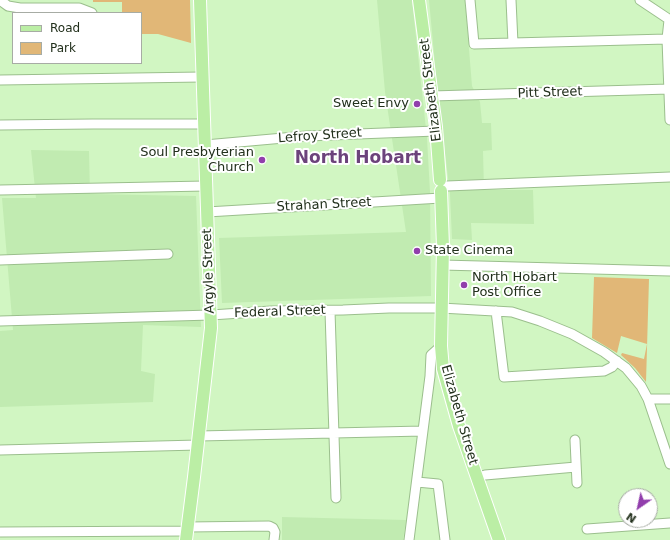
<!DOCTYPE html>
<html>
<head>
<meta charset="utf-8">
<style>
  body { margin:0 }
  #map { position:relative; width:670px; height:540px; overflow:hidden; background:#d1f6c2; font-family:"DejaVu Sans",sans-serif }
  canvas { display:block }
  .legend { position:absolute; left:12px; top:12px; width:130px; height:52px; box-sizing:border-box; background:#fff; border:1px solid #a7aca4; margin:0; padding:5px 7px; list-style:none; font-size:12px; color:#22301c }
  .legend li { display:flex; align-items:center; gap:8px; height:20px }
  .legend b { width:20px; border:1px solid #a7aca4 }
  .north { position:absolute; left:618px; top:488px; width:40px; height:40px; box-sizing:border-box; background:#fff; border:1px solid #a7aca4; border-radius:50%; rotate:214deg; font-size:11px; font-weight:700; line-height:16px; text-align:center; color:#22301c }
  .north::after { content:''; display:block; margin:auto; width:14px; height:18px; background:#913eac; clip-path:polygon(50% 0,100% 100%,50% 72%,0 100%) }
</style>
</head>
<body>
<div id="map">
<canvas width="670" height="540"></canvas>
<ul class="legend">
<li><b style="height:5px;background:#bbeea5"></b>Road</li>
<li><b style="height:11px;background:#e1b777"></b>Park</li>
</ul>
<div class="north">N</div>
</div>
<script>
const g = document.querySelector('canvas').getContext('2d');
g.lineJoin = 'round';
function fillPath(path, color) {
  g.fillStyle = color;
  g.fill(path, 'evenodd');
}
function shape(rows) {
  const path = new Path2D();
  for (const r of rows) {
    path.moveTo(r[0], r[1]);
    for (let i = 2; i < r.length; i += 2) path.lineTo(r[i], r[i + 1]);
  }
  return path;
}
function stroke(path, color, width, dash) {
  g.strokeStyle = color;
  g.lineWidth = width;
  g.lineCap = dash ? 'butt' : 'round';
  g.setLineDash(dash || []);
  g.stroke(path);
}
function write(font, color, halo, rows, align = 'center') {
  g.font = font + ' "DejaVu Sans",sans-serif';
  g.lineWidth = 4;
  g.setLineDash([]);
  g.textBaseline = 'middle';
  g.strokeStyle = halo;
  g.fillStyle = color;
  for (const [text, x, y, turn = 0] of rows) {
    g.save();
    g.translate(x, y);
    g.rotate((+turn || 0) * Math.PI / 180);
    g.textAlign = isNaN(turn) ? turn : align;
    if (halo) g.strokeText(text, 0, 0);
    g.fillText(text, 0, 0);
    g.restore();
  }
}
fillPath(shape([
  [377,0,412,0,427,138,430,192,431,296,222,303,219,238,406,232,385,92],
  [429,0,465,0,472,86,480,102,482,123,491,123,492,150,483,151,484,190,533,190,534,224,471,223,472,240,452,239,450,194,437,86],
  [31,150,89,151,90,194,196,196,201,327,143,325,141,371,155,374,153,402,0,407,0,331,13,330,2,198,36,198],
  [282,517,406,520,403,540,282,540]
]), '#c1ebb1');
fillPath(shape([
  [93,0,190,0,191,43,158,34,141,34,141,13,122,13,122,2,93,2],
  [594,277,649,279,646,382,635,368,621,355,622,353,644,359,647,344,621,336,617,353,592,338]
]), '#e1b777');
const minor = shape([
  [0,0,8,6,20,8,79,8,92,13],
  [470,0,474,44,667,39],
  [511,0,513,43],
  [640,0,670,20],
  [669,20,667,39,670,120],
  [0,80,202,77],
  [432,96,669,89],
  [0,125,93,124,204,124],
  [205,145,306,136,436,131],
  [447,186,670,177],
  [0,190,206,186],
  [207,212,441,198],
  [0,260,168,254],
  [442,265,670,271],
  [330,311,336,498],
  [496,311,504,377,604,371,612,367,617,361],
  [0,321,211,315,271,311,343,310,389,308,441,308,512,312,540,321,572,334,604,352,626,368,641,386,648,399,670,464],
  [648,399,670,399],
  [199,436,423,431],
  [575,440,577,483],
  [0,450,198,445],
  [477,477,485,475,576,467],
  [417,482,438,484,445,540],
  [188,527,269,526,273,528,275,532,274,540],
  [587,529,670,523],
  [0,532,187,531],
  [409,540,430,376,431,355,441,346]
]);
const major = shape([
  [419,0,436,127,440,180],
  [441,191,443,247,441,346,443,369,459,426,499,540],
  [186,540,194,477,211,328,200,0]
]);
stroke(minor, '#9bbf8d', 11);
stroke(major, '#fff', 14);
stroke(minor, '#fff', 9);
stroke(major, '#bbeea5', 12);
for (const [x, y, r, color] of [
  [417,104,4,"#913eac"],
  [262,160,4,"#913eac"],
  [417,251,4,"#913eac"],
  [464,285,4,"#913eac"]
]) {
  const dot = new Path2D();
  dot.arc(x, y, r, 0, 2 * Math.PI);
  g.fillStyle = color;
  g.fill(dot);
  stroke(dot, '#fff', 1.5);
}
write('13px', '#22301c', '#fff', [
  ["Elizabeth Street",431,90,-97],
  ["Pitt Street",550,93,-2],
  ["Lefroy Street",320,136,-4],
  ["Strahan Street",324,205,-3],
  ["Argyle Street",209,271,-92],
  ["Federal Street",280,312,-2],
  ["Elizabeth Street",459,415,74]
]);
write('13px', '#22301c', '#fff', [
  ["Sweet Envy",409,104],
  ["Soul Presbyterian",254,153],
  ["Church",254,168],
  ["State Cinema",425,251,"left"],
  ["North Hobart",472,278,"left"],
  ["Post Office",472,293,"left"]
], 'right');
write('bold 17px', '#6c437b', '#fff', [
  ["North Hobart",358,159]
]);
</script>
</body>
</html>
